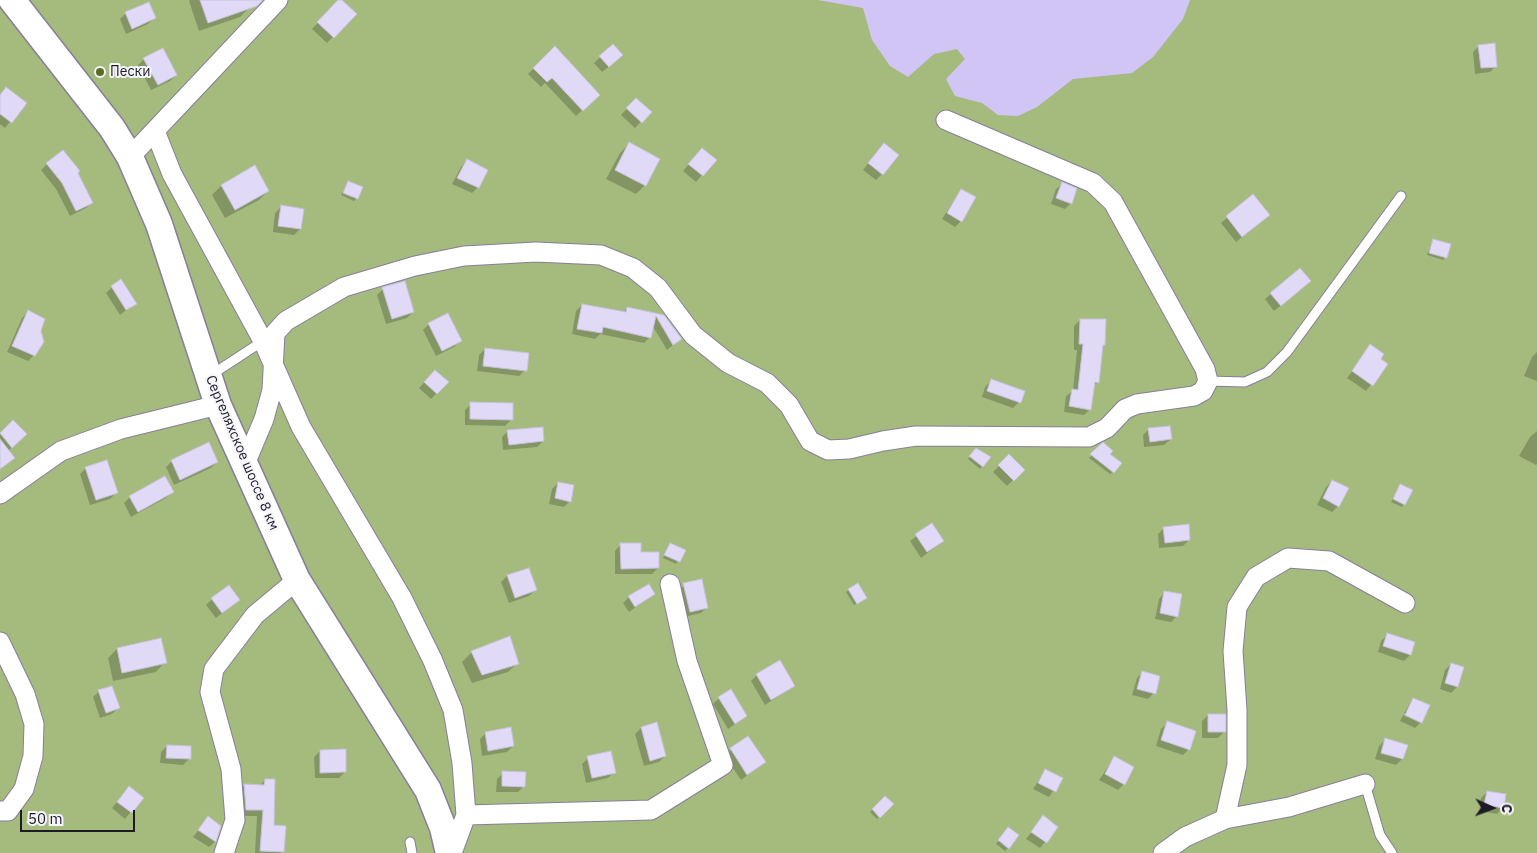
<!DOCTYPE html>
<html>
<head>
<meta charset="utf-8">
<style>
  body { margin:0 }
  #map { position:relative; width:1537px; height:853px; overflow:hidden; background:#f6f5fb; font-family:"IBM Plex Sans",sans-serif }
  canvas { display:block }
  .north { position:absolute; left:1467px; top:783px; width:50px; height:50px; -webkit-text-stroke:4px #f6f5fb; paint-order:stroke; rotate:92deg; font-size:14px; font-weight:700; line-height:20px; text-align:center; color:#1d1b25 }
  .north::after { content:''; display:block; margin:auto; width:18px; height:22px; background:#1d1b25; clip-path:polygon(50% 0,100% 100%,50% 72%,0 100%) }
  .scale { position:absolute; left:20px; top:810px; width:115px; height:22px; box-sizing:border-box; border:2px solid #1d1b25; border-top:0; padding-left:6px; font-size:15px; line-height:18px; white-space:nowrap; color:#1d1b25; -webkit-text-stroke:4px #f6f5fb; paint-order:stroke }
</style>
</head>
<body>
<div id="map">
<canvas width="1537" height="853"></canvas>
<div class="north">С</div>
<div class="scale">50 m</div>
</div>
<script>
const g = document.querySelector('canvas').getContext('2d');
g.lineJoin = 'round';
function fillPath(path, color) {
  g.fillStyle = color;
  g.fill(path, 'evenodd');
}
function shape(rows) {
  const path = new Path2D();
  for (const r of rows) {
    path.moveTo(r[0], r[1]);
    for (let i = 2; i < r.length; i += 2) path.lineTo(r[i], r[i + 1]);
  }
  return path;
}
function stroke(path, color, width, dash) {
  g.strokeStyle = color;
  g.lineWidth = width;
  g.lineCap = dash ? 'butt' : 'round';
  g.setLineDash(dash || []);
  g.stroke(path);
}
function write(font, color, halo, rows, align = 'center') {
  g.font = font + ' "IBM Plex Sans",sans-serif';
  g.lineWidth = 4;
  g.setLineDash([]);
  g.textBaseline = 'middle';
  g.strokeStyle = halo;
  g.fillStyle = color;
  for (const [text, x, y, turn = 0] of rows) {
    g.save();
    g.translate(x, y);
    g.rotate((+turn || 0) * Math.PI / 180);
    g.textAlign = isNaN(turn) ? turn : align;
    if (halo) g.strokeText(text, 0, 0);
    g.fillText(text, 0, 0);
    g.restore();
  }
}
fillPath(shape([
  [0,0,1537,0,1537,853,0,853]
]), '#a5bb7e');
fillPath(shape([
  [818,0,1190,0,1183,19,1153,57,1132,73,1073,79,1037,107,1018,116,998,115,982,103,955,96,946,79,965,59,957,49,934,54,908,77,890,66,872,40,863,8]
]), '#d1c5f6');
fillPath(shape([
  [190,0,246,0,249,8,240,17,199,31,189,1],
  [340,0,355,14,327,43,312,29],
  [126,13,154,18,148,24,126,34,120,19],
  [613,45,616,61,602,72,594,63],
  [1479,46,1496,66,1490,72,1475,74,1473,52],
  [555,48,598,95,576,116,545,83,541,87,528,74],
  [144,59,176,75,170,81,151,90,138,65],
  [0,95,25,103,5,128,0,124],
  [636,99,650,112,635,128,621,115],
  [629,144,645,185,636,194,606,179,620,153],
  [878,151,882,174,876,180,863,170],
  [696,156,715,160,696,182,683,171],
  [467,161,478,187,472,193,452,184,461,167],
  [47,164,77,173,92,202,86,208,70,216,56,189,41,170],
  [348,183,357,198,354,201,341,195],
  [1062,184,1071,203,1065,209,1051,204,1056,189],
  [221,186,268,191,259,200,225,218,212,195],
  [961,190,961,221,955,227,942,219],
  [1252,196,1262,221,1236,242,1221,223],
  [281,207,300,229,294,235,273,232,275,213],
  [1433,241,1446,257,1443,260,1427,255],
  [112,287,135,303,120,315,106,293],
  [1304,287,1274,311,1265,299,1271,294],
  [383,289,413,312,407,318,386,324,377,295],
  [582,305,623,313,627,308,663,316,680,339,667,350,652,325,650,337,644,343,600,334,595,339,572,334,576,311],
  [28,312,34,355,28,361,7,352,22,318],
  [1080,320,1104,344,1101,347,1098,382,1093,386,1090,409,1084,415,1064,412,1066,396,1073,391,1077,350,1074,350,1074,326],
  [429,324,460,341,454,347,436,356,423,330],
  [1371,346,1379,359,1387,364,1366,391,1347,378],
  [485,349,525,370,519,376,477,371,479,355],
  [1537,352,1537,381,1524,376,1532,357],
  [435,371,447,382,431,399,419,388],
  [991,381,1019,402,1013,408,982,397,985,387],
  [471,404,511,420,505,426,465,425,465,410],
  [13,422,25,434,8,451,13,458,0,469,0,435],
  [1149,429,1171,439,1164,445,1144,447,1143,435],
  [508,431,543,441,537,447,503,450,502,437],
  [1537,431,1537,464,1536,465,1519,456,1530,437],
  [1103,444,1113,472,1110,474,1089,458],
  [977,449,989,458,980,469,968,459],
  [1009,456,1023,470,1007,486,993,472],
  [172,461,217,462,211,468,174,485,166,467],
  [86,468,116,493,110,499,90,505,80,474],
  [1332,481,1338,506,1332,512,1317,505,1326,487],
  [558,483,570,501,564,507,549,504,552,489],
  [1400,486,1404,504,1402,507,1391,502],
  [172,492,166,498,131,517,124,503,130,497],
  [932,524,943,541,921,558,910,541],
  [1164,528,1189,540,1183,546,1159,548,1158,534],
  [621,544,640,554,658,568,652,574,615,574,615,551],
  [670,544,684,550,676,564,663,558],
  [528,569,535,590,529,596,509,603,501,582,507,576],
  [684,585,707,607,701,613,684,617,678,591],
  [849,590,863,600,854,605,846,592],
  [1165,592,1177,616,1171,622,1155,619,1159,599],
  [654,594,629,612,623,603,629,597],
  [212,599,238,600,216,618,206,605],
  [1387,635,1410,655,1404,661,1378,652,1381,641],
  [509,638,518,663,508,672,472,683,462,662,472,652],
  [160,640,165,662,156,672,113,681,108,658,117,649],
  [1451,664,1457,687,1451,693,1440,689,1445,670],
  [1143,672,1154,693,1148,699,1132,695,1137,678],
  [757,675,794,686,765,705,751,681],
  [99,691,118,708,112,714,100,718,93,697],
  [719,698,746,716,728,729,713,704],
  [1413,699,1421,722,1420,723,1420,720,1404,713],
  [1208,715,1224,732,1218,738,1202,738,1202,721],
  [1403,715,1420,723,1415,728,1400,721],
  [1167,723,1189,749,1183,755,1156,746,1161,729],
  [641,728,665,756,659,762,644,766,635,734],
  [486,733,513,746,507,752,482,756,480,739],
  [748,738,765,762,741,780,724,755],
  [1385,740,1402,759,1396,765,1375,759,1379,746],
  [167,746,189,759,183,765,160,763,161,752],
  [320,751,345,772,339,778,315,778,314,757],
  [588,758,614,772,608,778,586,783,582,764],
  [1114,758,1124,784,1118,790,1099,780],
  [1045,771,1061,779,1049,797,1033,789],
  [503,773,524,786,518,792,496,792,497,779],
  [265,780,273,826,283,852,281,853,255,853,257,816,240,816,238,792,244,786,259,786],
  [129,788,142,798,125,819,112,808],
  [1487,792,1503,808,1497,814,1479,811,1481,798],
  [885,797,892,804,877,819,870,812],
  [1043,817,1057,827,1040,848,1026,839],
  [208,818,220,826,215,842,209,847,193,837],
  [1006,831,1008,848,1005,851,996,844]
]), '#0003');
const building = shape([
  [200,0,263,0,257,6,208,23,200,0],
  [338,0,342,0,357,14,334,38,317,22,338,0],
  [149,2,156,18,132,29,125,12,149,2],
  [1495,43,1497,67,1481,68,1478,45,1495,43],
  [613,44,623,55,609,67,599,56,613,44],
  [555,46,600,95,583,111,552,78,547,82,533,68,555,46],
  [163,48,177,75,158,85,143,58,163,48],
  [6,87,27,103,12,123,0,114,0,95,6,87],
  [636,98,652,112,642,123,626,108,636,98],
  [629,142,660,159,646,186,615,170,629,142],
  [884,143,899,155,883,175,868,163,884,143],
  [702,148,717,160,703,176,688,164,702,148],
  [63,150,80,171,78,173,93,203,76,211,62,183,46,163,63,150],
  [467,159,488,170,479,188,457,178,467,159],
  [255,165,269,191,235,210,221,185,255,165],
  [348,181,363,187,358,199,343,193,348,181],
  [1062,182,1077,188,1072,204,1056,198,1062,182],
  [961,189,976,197,962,222,947,213,961,189],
  [1253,194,1270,215,1242,237,1226,216,1253,194],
  [281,205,304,209,301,229,278,226,281,205],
  [1433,239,1451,244,1447,258,1429,253,1433,239],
  [1300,268,1311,281,1281,306,1270,293,1300,268],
  [121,279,137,304,126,310,111,286,121,279],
  [405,281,414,312,392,319,382,287,405,281],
  [582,304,626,312,627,307,664,315,682,339,673,345,656,316,651,338,603,327,602,333,577,329,582,304],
  [28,310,45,319,41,331,44,342,35,356,12,346,28,310],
  [448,313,462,341,442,351,428,323,448,313],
  [1080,319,1106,319,1105,345,1103,345,1099,383,1095,382,1091,410,1069,406,1072,389,1078,390,1083,344,1079,344,1080,319],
  [1370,344,1384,354,1381,359,1388,364,1373,386,1352,371,1370,344],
  [485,348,529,353,527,371,483,366,485,348],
  [435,370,449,382,437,394,424,382,435,370],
  [991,379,1025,391,1021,403,987,391,991,379],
  [470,402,513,403,513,420,470,419,470,402],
  [13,420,27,434,12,448,0,433,13,420],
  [1170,426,1172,439,1150,442,1148,428,1170,426],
  [543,427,544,441,509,445,507,430,543,427],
  [0,439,15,458,0,469,0,439],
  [209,442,218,462,180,480,171,460,209,442],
  [1103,442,1113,451,1110,454,1122,463,1114,473,1090,454,1103,442],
  [976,448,991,457,983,467,969,456,976,448],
  [1009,454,1025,470,1014,481,998,465,1009,454],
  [107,460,118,493,96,500,85,467,107,460],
  [165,476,174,492,138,512,129,496,165,476],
  [1332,480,1349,488,1339,507,1323,498,1332,480],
  [558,482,574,485,571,502,555,498,558,482],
  [1400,484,1413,490,1405,505,1393,499,1400,484],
  [932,523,944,541,927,552,915,534,932,523],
  [1189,524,1190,540,1165,543,1163,527,1189,524],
  [620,543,641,543,641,552,659,552,659,568,621,569,620,543],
  [670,543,686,550,680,562,664,555,670,543],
  [529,568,537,590,515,598,507,575,529,568],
  [702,579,708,608,690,612,683,583,702,579],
  [858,583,867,598,857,604,848,589,858,583],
  [649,584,655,594,635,607,628,596,649,584],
  [229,585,240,600,222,613,211,598,229,585],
  [1164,591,1182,594,1178,617,1160,613,1164,591],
  [1387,633,1415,642,1411,655,1383,646,1387,633],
  [510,636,519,664,482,675,471,651,510,636],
  [161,638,167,663,122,673,117,648,161,638],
  [780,660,795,686,771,700,756,674,780,660],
  [1451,663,1464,667,1458,687,1445,683,1451,663],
  [1142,671,1160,676,1156,694,1137,689,1142,671],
  [112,686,120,708,106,713,98,690,112,686],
  [731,689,747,716,735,724,718,697,731,689],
  [1413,698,1430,705,1422,723,1405,715,1413,698],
  [1208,714,1226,714,1226,732,1208,732,1208,714],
  [1167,721,1196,731,1190,750,1161,740,1167,721],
  [657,722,666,756,650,761,641,727,657,722],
  [511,727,514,746,488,751,485,732,511,727],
  [748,736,766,762,747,775,730,748,748,736],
  [1385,738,1408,745,1403,759,1381,753,1385,738],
  [167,745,191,746,191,759,166,758,167,745],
  [346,749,346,772,320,773,320,750,346,749],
  [611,751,616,773,592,778,587,756,611,751],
  [1114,756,1134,767,1125,785,1105,774,1114,756],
  [1045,769,1063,778,1056,792,1038,783,1045,769],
  [502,771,526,772,525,787,502,786,502,771],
  [265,779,275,779,274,825,286,826,284,852,260,851,263,810,246,810,244,784,264,785,265,779],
  [129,786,144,798,132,813,117,802,129,786],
  [1487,791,1506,794,1504,808,1484,805,1487,791],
  [885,796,894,804,880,818,872,809,885,796],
  [1043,815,1058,827,1047,843,1031,832,1043,815],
  [208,816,221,826,216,842,198,830,208,816],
  [1008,827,1019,835,1009,849,998,840,1008,827]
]);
fillPath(building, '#e0daf7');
stroke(building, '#c7c1de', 1);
const lane = shape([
  [211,375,263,341],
  [1208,381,1245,382,1267,372,1287,352,1401,196],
  [1365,784,1380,835,1392,853],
  [410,842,412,853]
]);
const street = shape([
  [155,131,172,174,263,341,301,427,402,598,433,661,453,710,462,763,466,815,452,853],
  [130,157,278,0],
  [245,464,264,419,272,390,275,333,286,321,344,287,415,266,464,256,536,252,601,255,633,268,658,288,693,335,728,363,767,383,789,405,810,441,828,450,849,449,883,441,916,436,1089,437,1107,428,1125,409,1137,404,1194,396,1203,391,1208,381,1205,369,1113,202,1093,183,946,120],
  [0,494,61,451,121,429,218,405],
  [0,642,25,694,34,724,33,756,24,789,8,811,0,811],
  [466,815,651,810,723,765,687,661,670,584],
  [1225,819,1237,765,1237,710,1233,651,1237,607,1256,577,1288,558,1329,561,1405,603],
  [224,853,235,820,231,769,210,692,214,669,255,615,297,580],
  [1163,853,1185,837,1225,819,1289,807,1365,784]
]);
const secondary = shape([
  [12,0,112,128,130,157,159,224,218,405,297,580,428,790,443,828,449,853]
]);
stroke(lane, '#857f9a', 11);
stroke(street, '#857f9a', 21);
stroke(secondary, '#857f9a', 29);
stroke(lane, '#fff', 9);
stroke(street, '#fff', 19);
stroke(secondary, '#fff', 26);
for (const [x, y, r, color] of [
  [100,72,5,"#576e1f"]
]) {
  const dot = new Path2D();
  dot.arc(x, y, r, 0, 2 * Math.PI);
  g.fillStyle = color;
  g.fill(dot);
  stroke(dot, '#f6f5fb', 2);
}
write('14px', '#1d1b25', '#f6f5fb', [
  ["Пески",110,72]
], 'left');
write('14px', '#1d1b25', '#f6f5fb', [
  ["Сергеляхское шоссе 8 км",242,453,67]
]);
</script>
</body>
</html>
